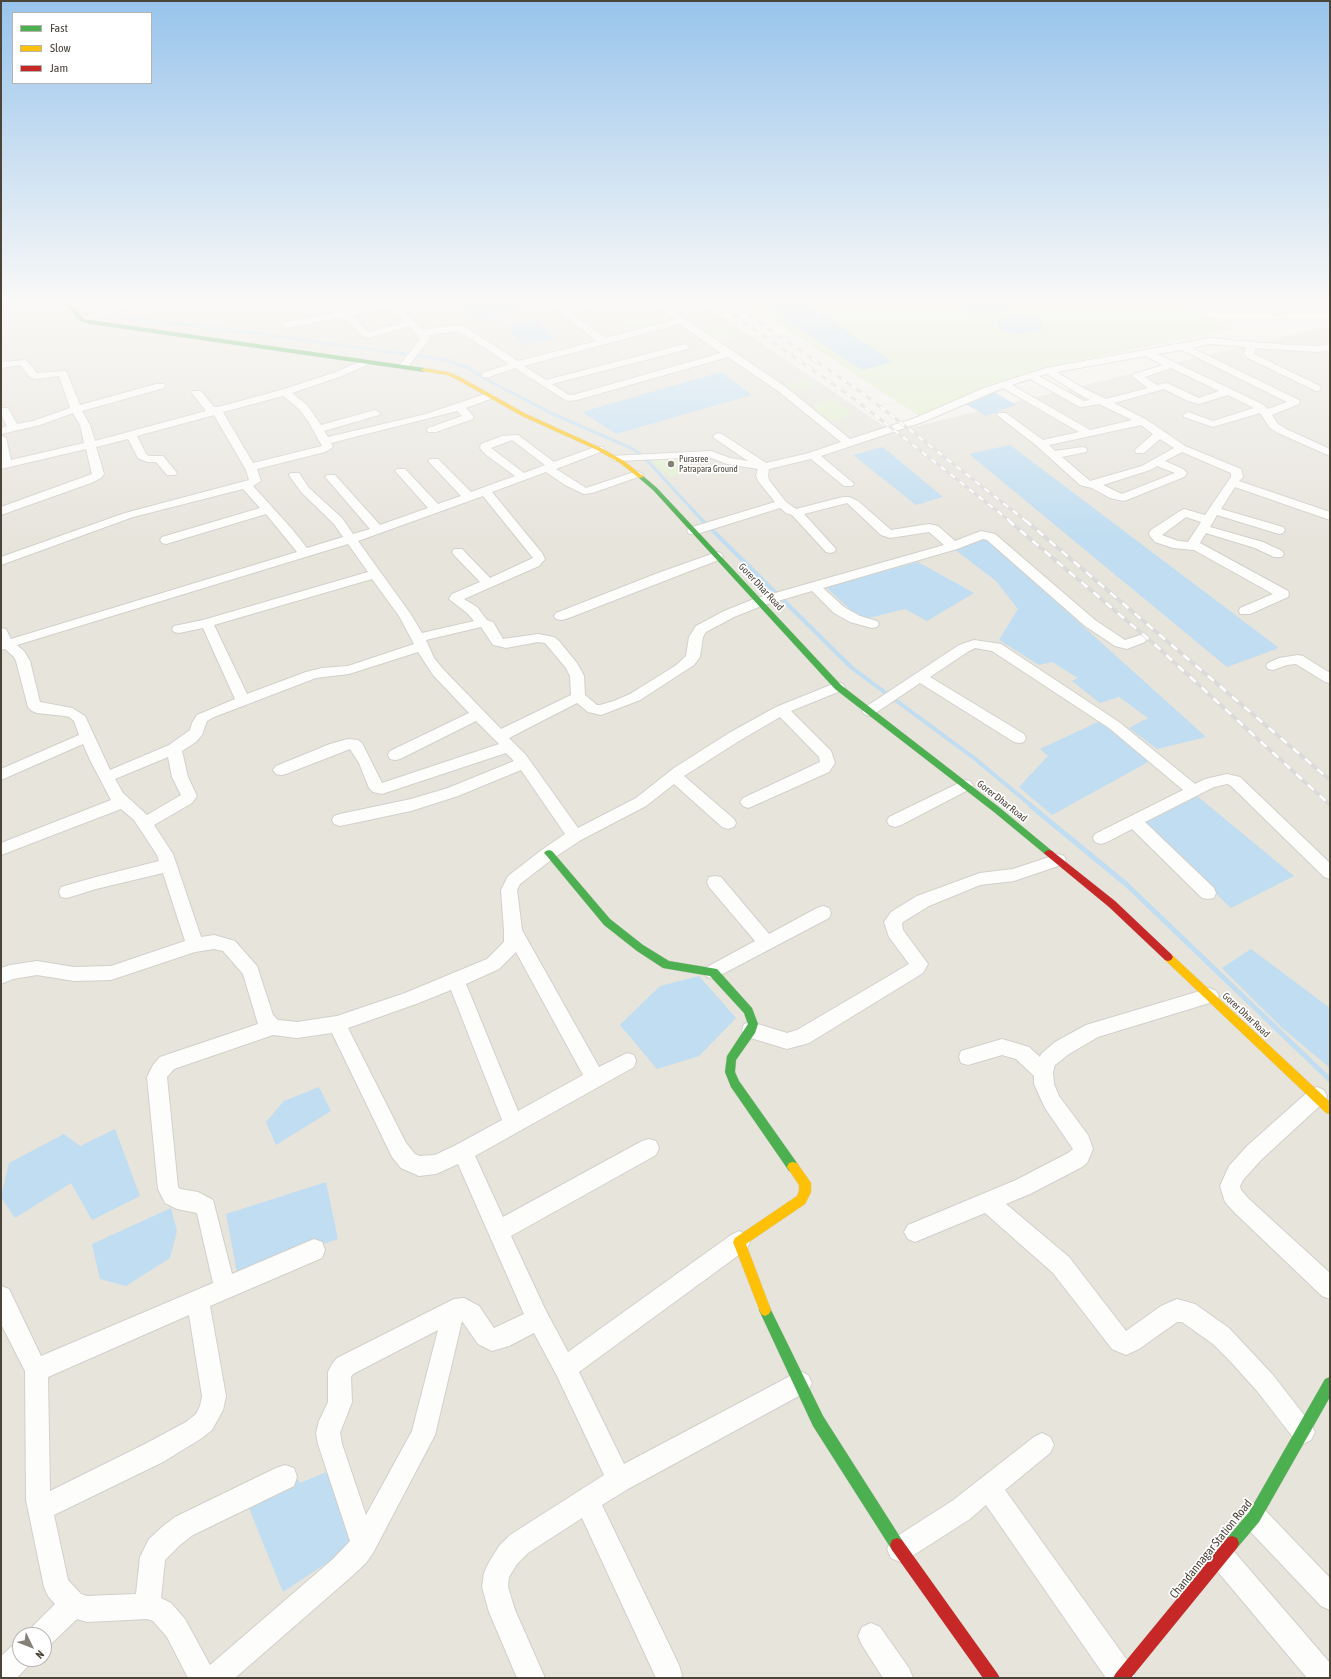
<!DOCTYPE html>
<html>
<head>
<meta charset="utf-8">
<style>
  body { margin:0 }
  #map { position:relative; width:1331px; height:1679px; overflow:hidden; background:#f4f2ee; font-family:"Asap Condensed",sans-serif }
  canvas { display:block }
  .frame { position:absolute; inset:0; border:2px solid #4b4439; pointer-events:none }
  .legend { position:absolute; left:12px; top:12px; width:140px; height:72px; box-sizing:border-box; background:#fff; border:1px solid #b7b4b0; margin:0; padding:5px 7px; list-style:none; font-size:12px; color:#4b4439 }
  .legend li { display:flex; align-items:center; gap:8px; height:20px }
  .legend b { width:20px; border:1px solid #b7b4b0 }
  .north { position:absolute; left:12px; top:1627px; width:40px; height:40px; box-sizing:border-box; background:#fff; border:1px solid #b7b4b0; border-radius:50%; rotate:133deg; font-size:11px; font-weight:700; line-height:16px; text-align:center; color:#4b4439 }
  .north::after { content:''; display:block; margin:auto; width:14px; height:18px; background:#868178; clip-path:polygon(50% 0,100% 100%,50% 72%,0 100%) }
</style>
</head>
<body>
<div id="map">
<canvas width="1331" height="1679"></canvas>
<div class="frame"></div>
<ul class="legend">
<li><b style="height:5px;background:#4caf50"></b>Fast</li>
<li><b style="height:5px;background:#ffc107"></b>Slow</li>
<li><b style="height:5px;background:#c62828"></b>Jam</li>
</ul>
<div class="north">N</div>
</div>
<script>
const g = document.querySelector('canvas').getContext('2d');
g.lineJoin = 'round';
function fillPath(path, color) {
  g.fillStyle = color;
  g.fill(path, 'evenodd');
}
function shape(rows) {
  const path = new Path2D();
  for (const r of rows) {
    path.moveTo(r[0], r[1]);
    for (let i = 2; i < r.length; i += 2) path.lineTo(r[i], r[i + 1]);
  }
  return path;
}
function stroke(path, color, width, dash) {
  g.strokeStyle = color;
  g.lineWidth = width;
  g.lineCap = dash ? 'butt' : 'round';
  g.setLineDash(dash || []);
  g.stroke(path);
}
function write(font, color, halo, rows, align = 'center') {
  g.font = font + ' "Asap Condensed",sans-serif';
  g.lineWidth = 3.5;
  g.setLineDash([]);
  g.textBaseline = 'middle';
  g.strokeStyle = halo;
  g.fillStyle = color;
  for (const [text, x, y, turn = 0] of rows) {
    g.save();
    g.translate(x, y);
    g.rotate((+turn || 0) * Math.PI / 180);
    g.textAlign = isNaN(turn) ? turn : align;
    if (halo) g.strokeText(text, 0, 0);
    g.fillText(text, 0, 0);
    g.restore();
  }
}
fillPath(shape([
  [1,304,703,304,893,432,1330,325,1330,1678,1,1678],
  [20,1635,44,1635,44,1659,20,1659]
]), '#e7e4dc');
fillPath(shape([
  [748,304,1179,304,1232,329,1045,368,989,385,919,416],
  [665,311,678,321,640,331,626,321],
  [721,326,735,336,716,341,702,331],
  [806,379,815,385,789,392,781,386],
  [833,400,853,414,826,422,807,407],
  [676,457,693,471,670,477,649,458]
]), '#e1eecf');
fillPath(shape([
  [454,304,512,304,522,312,474,322],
  [766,304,805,304,893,362,862,370,763,305],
  [956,304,1013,304,1014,308,1000,314,988,314,975,313,964,310],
  [1012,315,1032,317,1041,322,1043,326,1041,330,1023,334,1012,333,1001,329,997,324,998,321,1001,317],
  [534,320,554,338,524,345,504,326],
  [721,372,752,395,616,434,582,412],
  [993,391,1016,405,986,416,964,403],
  [1010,445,1279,648,1227,667,969,454],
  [883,447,943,497,916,505,853,455],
  [985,538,1206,737,1157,749,1129,728,1148,718,1119,697,1100,703,1072,681,1078,678,1052,662,1039,665,999,640,1018,609,996,581,954,549],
  [918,562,974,593,927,621,905,609,861,620,826,587],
  [1100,721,1150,761,1052,815,1019,787,1048,756,1040,749],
  [1197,796,1294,876,1231,908,1141,823],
  [1251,949,1330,1008,1330,1068,1280,1026,1222,968],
  [699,976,736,1018,699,1056,657,1069,620,1025,660,986],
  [319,1087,331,1111,276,1145,266,1122,284,1101],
  [115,1129,140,1196,92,1220,71,1183,15,1218,1,1197,9,1163,64,1134,80,1146],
  [326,1182,338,1239,237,1273,226,1214],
  [171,1208,177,1231,170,1258,126,1286,100,1279,92,1244],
  [289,1468,300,1483,334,1469,357,1543,283,1592,244,1496]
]), '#c0ddf1');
stroke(shape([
  [88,304,96,314,253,333,447,360,468,368,485,379,553,414,631,448,642,455,703,521]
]), '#c0ddf1', 3);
stroke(shape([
  [702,520,852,668,974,758,1033,807]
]), '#c0ddf1', 4);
stroke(shape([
  [1031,806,1126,884,1330,1080]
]), '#c0ddf1', 5);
const street = shape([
  [123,304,133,304,129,308,85,322,82,323,77,320,79,318,123,304],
  [382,304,400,304,399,305,423,330,457,325,465,327,518,361,597,341,549,304,559,304,565,309,585,304,599,304,598,306,571,313,606,338,674,320,653,304,663,304,786,387,850,439,915,418,984,388,1046,368,1210,338,1287,345,1318,346,1330,344,1330,350,1318,352,1255,348,1254,354,1320,386,1321,388,1320,390,1316,391,1248,358,1244,353,1246,347,1210,344,1192,348,1299,400,1300,402,1299,404,1272,415,1278,424,1286,429,1330,449,1330,456,1278,433,1270,428,1260,413,1213,427,1184,417,1183,415,1188,412,1213,421,1254,408,1228,395,1199,404,1188,401,1164,389,1114,403,1147,420,1185,446,1241,469,1243,477,1239,481,1330,512,1330,520,1235,487,1221,509,1283,527,1285,530,1283,533,1279,534,1217,515,1210,527,1263,542,1282,551,1284,554,1282,557,1274,557,1255,548,1206,533,1200,543,1288,591,1289,594,1288,597,1250,614,1240,614,1239,611,1240,608,1273,594,1194,550,1173,548,1155,542,1150,536,1149,533,1151,530,1180,511,1184,509,1205,515,1231,477,1231,473,1182,452,1165,461,1183,469,1187,473,1184,477,1127,500,1123,501,1110,498,1092,488,1080,485,1037,446,997,415,998,413,1006,413,1043,440,1079,432,1003,388,923,422,821,456,852,482,854,484,852,486,844,486,811,459,769,469,768,475,769,480,786,502,796,509,843,497,849,497,858,501,891,530,929,524,938,526,955,541,981,531,995,534,1095,620,1125,640,1140,635,1145,636,1147,639,1145,642,1127,649,1115,646,1085,626,987,540,983,539,957,549,823,588,844,607,860,616,877,621,879,624,877,627,872,628,850,622,834,613,812,591,764,605,734,617,706,632,703,637,700,657,694,665,640,700,601,715,588,712,577,703,509,738,526,755,578,828,636,798,674,768,729,733,776,707,833,684,838,682,843,684,845,687,843,690,791,711,831,751,835,763,829,772,753,806,748,808,743,806,740,802,743,798,820,762,819,757,780,717,739,741,684,776,734,819,736,823,734,827,728,829,722,827,674,784,646,806,581,840,555,857,520,884,517,890,522,930,599,1067,627,1053,634,1055,636,1061,634,1067,475,1156,503,1217,642,1141,649,1139,656,1141,659,1148,656,1155,511,1236,546,1311,568,1352,731,1235,739,1231,747,1235,750,1242,747,1249,579,1372,624,1464,792,1375,800,1371,808,1375,812,1383,808,1391,628,1489,602,1505,679,1665,682,1675,681,1678,656,1678,582,1518,528,1553,517,1564,509,1577,508,1587,515,1610,545,1678,517,1678,489,1612,482,1587,484,1573,488,1564,499,1546,510,1535,604,1475,557,1376,534,1333,509,1346,492,1351,478,1344,462,1321,435,1435,373,1553,366,1563,351,1577,235,1678,188,1678,167,1637,153,1621,147,1619,87,1622,77,1619,51,1644,44,1647,44,1635,29,1635,33,1626,55,1604,48,1596,44,1587,26,1500,25,1371,1,1324,1,1286,9,1289,41,1356,213,1283,197,1213,177,1209,165,1203,158,1189,147,1077,153,1065,160,1057,258,1024,243,974,223,951,214,949,195,952,111,980,74,981,37,975,13,979,1,984,1,968,10,965,37,961,74,967,111,966,185,941,163,873,96,889,67,898,61,897,59,892,61,887,96,877,159,861,157,855,134,820,121,809,1,855,1,843,111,800,90,760,83,744,1,780,1,769,79,735,74,721,69,717,65,716,37,713,32,711,28,707,16,661,14,657,5,649,1,650,1,628,6,629,11,639,297,552,266,514,166,544,162,543,160,540,162,537,260,508,243,489,133,517,1,565,1,557,125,513,249,480,246,470,214,415,137,436,146,454,149,456,163,456,177,473,175,475,167,475,156,462,147,462,138,458,128,439,96,447,104,474,101,478,91,483,1,515,1,507,92,474,86,449,1,469,1,435,6,438,11,460,84,443,80,425,73,413,40,425,1,434,1,428,7,426,1,414,1,408,8,408,17,424,33,421,70,408,59,376,36,379,30,377,20,365,1,368,1,362,26,360,37,373,66,371,80,405,156,384,164,384,165,386,164,388,82,411,90,425,95,441,206,411,192,393,193,391,201,391,214,407,218,407,281,390,336,372,366,359,369,360,371,362,369,364,342,376,292,393,307,405,321,425,375,410,380,413,379,415,324,431,328,437,426,414,485,394,493,394,494,396,493,398,466,408,474,417,473,419,436,432,428,432,427,430,428,428,462,416,457,411,331,443,333,447,325,452,257,469,261,481,253,486,292,529,307,548,343,537,334,524,301,492,289,475,291,473,299,473,309,488,342,518,353,534,370,529,327,479,325,477,327,475,335,475,380,525,428,508,397,473,395,471,397,469,405,469,438,504,461,496,430,463,428,461,430,459,438,459,471,492,515,476,485,454,480,448,481,444,502,436,518,435,554,462,595,447,603,447,604,449,603,451,556,469,586,488,637,471,643,474,641,476,592,493,584,494,565,485,546,472,492,492,542,553,545,559,539,566,464,599,477,607,487,620,493,622,503,639,538,634,554,637,559,641,577,663,584,676,585,695,597,705,600,705,614,701,630,694,675,666,686,656,689,637,696,626,724,611,754,599,944,545,929,532,890,538,881,535,847,503,804,514,836,549,834,552,830,553,826,552,792,515,786,513,780,508,697,534,689,534,687,531,689,528,775,502,758,481,756,475,758,469,727,464,709,457,615,461,610,458,611,456,711,451,730,458,748,461,714,438,713,436,718,433,722,434,766,463,809,453,841,442,778,391,728,357,577,400,567,401,515,368,489,377,483,377,481,375,483,373,509,364,459,331,428,335,430,339,428,341,407,368,404,369,399,366,420,339,410,326,368,338,362,336,344,317,286,328,281,325,286,322,382,304],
  [391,308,405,322,368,332,352,315,391,308],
  [680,324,721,353,573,395,569,395,552,384,688,349,690,347,685,344,546,380,524,366,680,324],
  [1182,350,1287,402,1268,409,1262,404,1157,354,1182,350],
  [1145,356,1163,365,1134,374,1132,376,1148,388,1106,399,1085,389,1057,372,1145,356],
  [1171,368,1219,391,1199,398,1169,384,1165,383,1157,385,1145,377,1171,368],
  [1047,374,1077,393,1090,400,1084,401,1039,376,1047,374],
  [1030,379,1078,406,1082,407,1099,404,1132,420,1090,430,1012,385,1030,379],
  [283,396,299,409,308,421,322,446,253,463,223,412,283,396],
  [1141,425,1153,434,1136,449,1135,451,1136,453,1144,453,1160,439,1174,448,1142,466,1090,481,1062,457,1086,452,1087,450,1086,448,1082,447,1055,451,1049,445,1141,425],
  [512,440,545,465,524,473,491,448,512,440],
  [1157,466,1175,473,1122,494,1103,485,1150,470,1157,466],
  [483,496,533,558,490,578,462,549,454,549,452,552,454,555,480,582,452,594,449,599,467,613,474,621,422,633,410,613,358,541,483,496],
  [1186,517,1201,522,1188,542,1178,541,1162,535,1186,517],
  [348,544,368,572,203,620,174,626,172,629,174,632,179,633,203,628,235,699,197,715,192,723,190,730,169,745,110,770,85,716,72,708,40,702,30,661,24,651,17,645,348,544],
  [372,579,399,616,414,644,348,666,322,668,306,672,247,694,214,625,372,579],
  [481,627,493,645,498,646,506,648,538,642,545,643,566,668,570,676,571,695,501,729,443,669,434,658,426,640,481,627],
  [418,652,433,675,469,713,390,751,388,755,390,759,395,760,400,759,476,721,499,744,382,783,362,743,358,740,348,739,330,744,276,766,273,770,276,774,281,775,286,774,350,749,359,763,369,788,373,792,382,794,506,753,514,761,448,788,411,799,340,814,334,816,332,820,334,824,340,826,411,811,458,796,521,770,565,834,543,849,508,876,501,890,504,931,504,942,487,959,405,993,337,1016,297,1022,278,1020,273,1015,257,966,235,941,214,935,201,937,173,854,154,825,192,803,197,796,188,777,182,751,196,742,202,735,207,721,214,717,316,678,349,674,418,652],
  [168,757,172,777,181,795,147,815,123,793,115,779,168,757],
  [516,952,583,1075,518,1111,466,984,499,969,516,952],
  [451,990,502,1120,456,1145,435,1155,420,1156,415,1154,406,1143,348,1028,416,1004,451,990],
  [332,1033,392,1157,401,1168,419,1176,436,1174,458,1164,524,1314,494,1328,479,1306,464,1298,454,1299,337,1358,332,1364,328,1372,328,1402,319,1421,316,1433,318,1444,350,1541,333,1559,210,1665,185,1619,171,1603,161,1598,165,1560,180,1545,193,1535,294,1486,297,1477,294,1468,285,1465,276,1468,175,1517,162,1527,149,1539,140,1557,136,1594,87,1596,81,1594,68,1580,54,1515,163,1462,202,1438,212,1430,223,1410,226,1396,210,1306,322,1258,325,1250,322,1242,314,1239,232,1274,213,1200,198,1192,180,1189,178,1187,167,1077,174,1069,273,1035,297,1038,332,1033],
  [189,1315,202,1396,200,1406,196,1414,186,1422,145,1444,50,1491,48,1377,189,1315],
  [438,1330,412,1431,366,1515,342,1444,340,1433,352,1402,351,1377,353,1374,438,1330],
  [1255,304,1266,304,1283,312,1281,314,1275,314,1256,306,1255,304],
  [717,552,721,553,723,556,721,559,566,619,561,620,556,619,554,616,556,613,658,573,717,552],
  [974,640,1001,644,1119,722,1195,784,1205,779,1227,774,1240,777,1330,863,1330,879,1324,877,1230,785,1227,784,1214,787,1145,822,1214,888,1216,893,1214,898,1208,899,1202,898,1132,829,1107,842,1101,844,1095,842,1093,838,1095,834,1183,790,1109,728,992,651,975,648,969,651,930,677,1024,734,1026,738,1024,742,1019,743,1014,742,920,683,874,714,869,716,864,714,862,711,864,708,959,645,974,640],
  [1298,655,1303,656,1330,673,1330,683,1325,682,1296,664,1287,665,1273,670,1268,669,1266,666,1268,663,1279,658,1298,655],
  [965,780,970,781,973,785,970,789,901,825,895,827,889,825,887,821,889,817,965,780],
  [1058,854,1064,856,1066,860,1064,864,1014,881,980,885,968,890,929,906,903,922,902,923,903,930,928,964,923,973,809,1043,787,1049,744,1036,742,1030,744,1024,751,1022,787,1033,797,1030,909,964,889,937,884,922,891,912,917,896,980,873,1013,869,1058,854],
  [715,876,721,877,769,934,817,908,823,906,829,908,831,913,829,918,713,979,707,977,704,972,707,967,755,941,709,887,707,882,709,877,715,876],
  [1210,988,1216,991,1219,996,1216,1001,1098,1037,1069,1054,1055,1065,1053,1072,1054,1084,1059,1096,1088,1135,1093,1149,1087,1163,1082,1167,1030,1194,1006,1204,1069,1257,1126,1331,1161,1306,1177,1299,1195,1304,1229,1328,1273,1375,1311,1424,1315,1432,1311,1440,1303,1444,1295,1440,1257,1391,1230,1361,1213,1344,1182,1322,1177,1322,1139,1349,1126,1355,1112,1349,1053,1273,985,1213,915,1242,908,1239,904,1232,908,1225,1016,1180,1068,1153,1073,1149,1045,1108,1034,1084,1034,1076,1016,1059,1002,1055,968,1065,961,1063,959,1057,961,1051,1002,1039,1029,1047,1040,1057,1041,1054,1055,1042,1086,1025,1210,988],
  [1317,1087,1324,1090,1327,1096,1324,1102,1261,1160,1243,1180,1240,1186,1241,1190,1249,1199,1330,1273,1330,1299,1322,1296,1235,1213,1225,1202,1220,1186,1229,1166,1247,1146,1310,1090,1317,1087],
  [1042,1433,1050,1437,1054,1445,1050,1453,1005,1490,1132,1667,1135,1678,1106,1678,986,1505,970,1519,909,1558,900,1562,891,1558,887,1549,891,1540,952,1501,1034,1437,1042,1433],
  [1254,1505,1263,1508,1330,1578,1330,1610,1321,1606,1245,1526,1242,1517,1245,1508,1254,1505],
  [1222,1544,1231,1548,1330,1663,1330,1678,1307,1678,1213,1566,1209,1557,1213,1548,1222,1544],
  [871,1623,880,1627,909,1668,913,1678,883,1678,862,1645,858,1636,862,1627,871,1623],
  [20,1643,20,1659,32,1659,29,1665,17,1678,1,1678,1,1656,11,1647,20,1643]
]);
const fast = shape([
  [65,304,70,304,84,319,90,320,424,368,427,370,424,372,90,324,80,321,65,304],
  [639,476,643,476,657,488,841,685,1000,808,1052,851,1054,853,1052,855,1046,855,994,812,835,689,653,490,639,478,639,476],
  [549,850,552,851,610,919,643,945,669,961,717,969,752,1008,758,1024,755,1033,736,1060,735,1072,739,1081,797,1163,799,1167,797,1171,793,1172,789,1171,731,1087,725,1072,727,1056,748,1024,744,1013,710,976,663,968,637,951,604,925,546,855,544,853,546,851,549,850],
  [765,1304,769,1306,823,1416,902,1540,904,1545,902,1550,897,1552,892,1550,813,1426,759,1310,761,1306,765,1304],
  [1330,1377,1330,1397,1259,1522,1237,1548,1232,1550,1227,1548,1225,1543,1227,1538,1249,1512,1325,1379,1330,1377]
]);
const slow = shape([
  [424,368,448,372,460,377,526,414,601,448,624,461,644,477,639,478,620,463,597,450,522,416,456,379,447,375,422,371,421,370,424,368],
  [1168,953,1171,954,1330,1102,1330,1114,1326,1113,1165,960,1163,957,1165,954,1168,953],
  [793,1162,797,1163,811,1183,811,1192,805,1204,746,1244,771,1310,769,1314,765,1316,761,1314,733,1242,735,1238,797,1196,799,1191,799,1185,787,1167,789,1163,793,1162]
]);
const jam = shape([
  [1049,850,1052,851,1115,901,1171,954,1173,957,1171,960,1168,961,1165,960,1109,907,1046,855,1044,853,1046,851,1049,850],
  [1232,1536,1237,1538,1239,1543,1237,1548,1131,1678,1113,1678,1116,1673,1227,1538,1232,1536],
  [897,1538,902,1540,997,1673,1000,1678,983,1678,892,1550,890,1545,892,1540,897,1538]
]);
stroke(street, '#d2d0cb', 2);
stroke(fast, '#d3cfc5', 1);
stroke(slow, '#d3cfc5', 1);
stroke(jam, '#d3cfc5', 1);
fillPath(street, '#fdfdfc');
fillPath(fast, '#4caf50');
fillPath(slow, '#ffc107');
fillPath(jam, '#c62828');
const railFar1 = shape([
  [718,304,857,401,1010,521],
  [733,304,868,397,1026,521]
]);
const rail = shape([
  [1008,520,1152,642,1330,805],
  [1025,520,1330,780]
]);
stroke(railFar1, '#dbdbda', 3);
stroke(rail, '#dbdbda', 4);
stroke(railFar1, '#fff', 2, [6]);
stroke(rail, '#fff', 2.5, [8]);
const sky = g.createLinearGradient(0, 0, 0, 539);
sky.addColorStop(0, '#98c4ec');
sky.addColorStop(0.56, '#faf9f7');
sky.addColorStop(1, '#faf9f700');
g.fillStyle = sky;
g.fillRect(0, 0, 1331, 539);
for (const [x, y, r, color] of [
  [671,464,4,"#868178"]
]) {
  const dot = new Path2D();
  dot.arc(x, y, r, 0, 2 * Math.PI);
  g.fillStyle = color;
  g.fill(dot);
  stroke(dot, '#fff', 1.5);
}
write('9px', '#4b4439', '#fff', [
  ["Purasree",679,459],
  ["Patrapara Ground",679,469]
], 'left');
write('10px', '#4b4439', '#fff', [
  ["Gorer Dhar Road",761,587,47],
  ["Gorer Dhar Road",1002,801,38],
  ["Gorer Dhar Road",1246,1015,43]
]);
write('12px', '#4b4439', '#fff', [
  ["Chandannagar Station Road",1211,1549,-51]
]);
</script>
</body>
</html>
